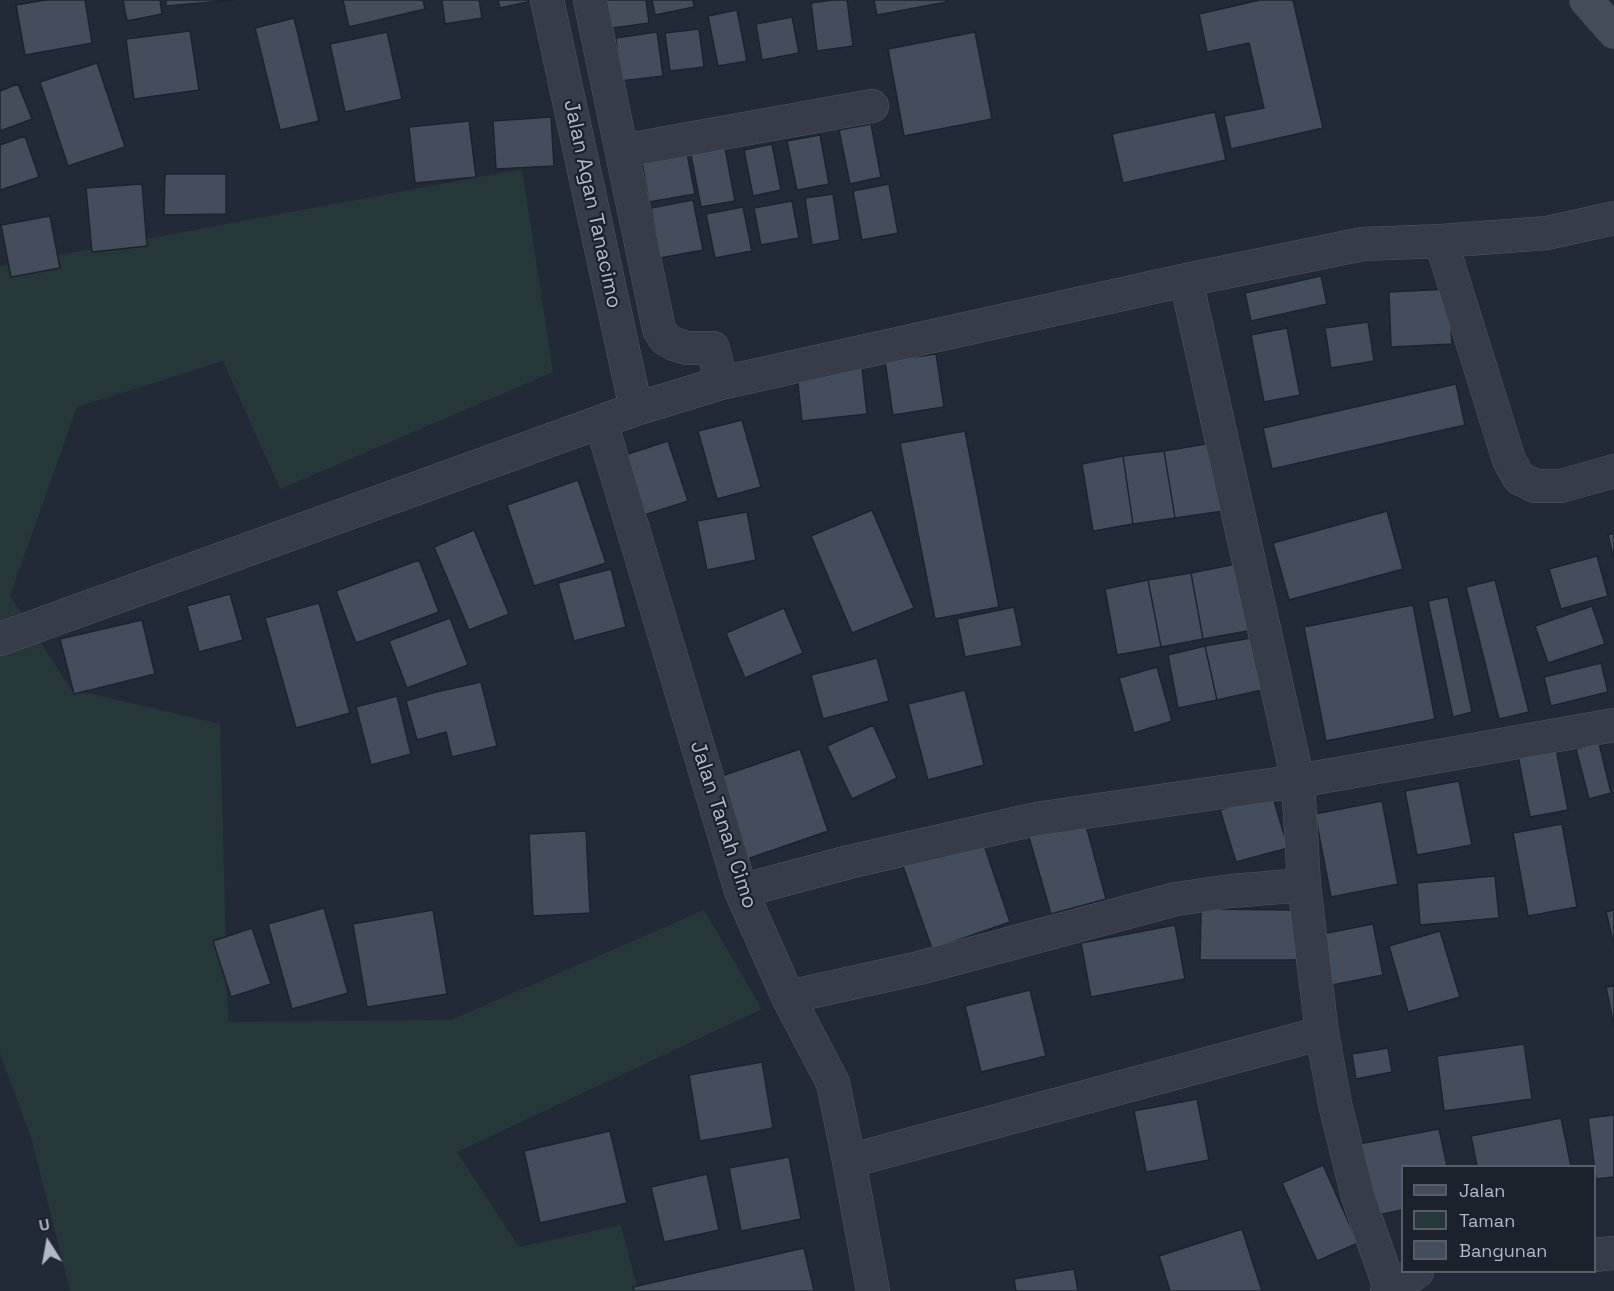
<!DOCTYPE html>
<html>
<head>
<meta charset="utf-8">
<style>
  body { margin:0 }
  #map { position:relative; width:1614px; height:1291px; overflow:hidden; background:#232a37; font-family:"Space Grotesk",sans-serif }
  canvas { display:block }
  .legend { position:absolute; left:1401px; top:1165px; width:195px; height:108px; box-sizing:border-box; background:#1b222c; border:2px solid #575e69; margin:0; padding:8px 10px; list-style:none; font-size:18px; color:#b1b7c4 }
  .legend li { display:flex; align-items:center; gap:12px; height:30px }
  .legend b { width:30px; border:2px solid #575e69 }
  .north { position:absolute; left:18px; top:1213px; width:60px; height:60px; -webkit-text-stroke:4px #1b222c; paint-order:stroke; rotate:349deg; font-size:16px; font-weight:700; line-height:24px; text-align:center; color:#b1b7c4 }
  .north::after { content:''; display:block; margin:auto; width:21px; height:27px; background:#b1b7c4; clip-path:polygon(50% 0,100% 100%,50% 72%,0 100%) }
</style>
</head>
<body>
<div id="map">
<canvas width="1614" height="1291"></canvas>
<ul class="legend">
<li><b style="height:8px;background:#444c5a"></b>Jalan</li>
<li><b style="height:16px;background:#253739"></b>Taman</li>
<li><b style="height:16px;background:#444d5c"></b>Bangunan</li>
</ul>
<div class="north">U</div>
</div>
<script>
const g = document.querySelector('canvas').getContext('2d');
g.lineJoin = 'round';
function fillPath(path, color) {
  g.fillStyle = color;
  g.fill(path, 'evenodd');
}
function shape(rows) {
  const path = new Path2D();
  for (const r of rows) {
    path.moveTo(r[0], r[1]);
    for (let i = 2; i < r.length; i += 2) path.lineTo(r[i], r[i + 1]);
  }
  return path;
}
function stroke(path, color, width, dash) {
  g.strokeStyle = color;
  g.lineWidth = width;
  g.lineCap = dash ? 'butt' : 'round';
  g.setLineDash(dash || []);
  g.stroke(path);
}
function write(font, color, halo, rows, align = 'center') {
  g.font = font + ' "Space Grotesk",sans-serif';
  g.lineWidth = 4.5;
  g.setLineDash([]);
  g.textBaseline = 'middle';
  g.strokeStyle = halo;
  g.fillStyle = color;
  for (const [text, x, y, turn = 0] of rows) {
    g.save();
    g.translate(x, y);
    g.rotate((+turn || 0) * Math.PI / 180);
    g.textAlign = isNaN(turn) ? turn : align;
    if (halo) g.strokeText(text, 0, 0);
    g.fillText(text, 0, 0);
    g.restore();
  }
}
fillPath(shape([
  [522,169,553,372,280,489,223,361,77,407,10,596,71,689,220,724,228,1022,451,1020,704,910,762,1009,457,1152,519,1247,621,1225,638,1291,70,1291,31,1137,0,1054,0,266]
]), '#253739');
const building = shape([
  [46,0,85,0,92,43,25,55,16,5,46,0],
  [123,0,160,0,162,14,127,21,123,0],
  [166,0,236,0,166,6,166,0],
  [343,0,423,0,425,9,349,27,343,0],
  [442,0,479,0,482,18,445,24,442,0],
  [498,0,531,0,532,1,500,8,498,0],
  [601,0,646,0,649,23,605,29,601,0],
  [652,0,693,0,694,7,655,15,652,0],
  [833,0,847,0,853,46,817,51,811,3,833,0],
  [874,0,947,0,947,2,877,15,874,0],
  [1260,0,1293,0,1323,128,1231,149,1224,116,1264,108,1249,43,1207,52,1199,14,1260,0],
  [737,10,747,61,718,66,708,16,737,10],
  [792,17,799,53,762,60,756,24,792,17],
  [294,18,319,121,280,130,255,28,294,18],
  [699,29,704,67,670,71,665,33,699,29],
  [190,31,199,90,134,99,126,39,190,31],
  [387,32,402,99,345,112,330,44,387,32],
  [657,32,663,76,621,81,616,38,657,32],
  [975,32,992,119,904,136,888,49,975,32],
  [97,63,125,147,68,166,40,82,97,63],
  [18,84,32,119,0,131,0,91,18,84],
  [1215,112,1226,160,1123,183,1112,134,1215,112],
  [551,117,554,166,496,169,493,121,551,117],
  [469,121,476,177,415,183,409,127,469,121],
  [871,124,881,177,850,184,839,130,871,124],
  [820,135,829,184,797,190,787,141,820,135],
  [25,136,39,177,0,190,0,145,25,136],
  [685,143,695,194,649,202,640,152,685,143],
  [772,144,781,190,753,196,744,150,772,144],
  [725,148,735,201,701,207,691,155,725,148],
  [165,174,226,174,226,214,164,215,165,174],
  [142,184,147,246,92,252,86,188,142,184],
  [889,184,898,233,862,240,853,191,889,184],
  [833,194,840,240,812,245,805,198,833,194],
  [693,200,703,250,660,258,651,208,693,200],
  [792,201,799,238,761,245,754,208,792,201],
  [743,207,752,251,715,258,706,214,743,207],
  [50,216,60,268,11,277,1,225,50,216],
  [1321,276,1327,304,1251,321,1245,293,1321,276],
  [1449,289,1452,344,1391,347,1389,292,1449,289],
  [1368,322,1374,361,1331,368,1325,328,1368,322],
  [1287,328,1300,395,1264,402,1251,335,1287,328],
  [936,354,944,407,893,415,885,361,936,354],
  [862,368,867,414,802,421,797,375,862,368],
  [1456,384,1465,425,1272,469,1263,428,1456,384],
  [742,420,761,487,717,499,698,431,742,420],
  [965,431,999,607,935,619,900,443,965,431],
  [668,441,688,501,638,517,619,457,668,441],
  [1212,443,1223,511,1175,518,1164,451,1212,443],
  [1164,451,1175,518,1133,524,1123,456,1164,451],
  [1123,456,1133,524,1093,531,1082,464,1123,456],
  [578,480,606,563,534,586,507,505,578,480],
  [872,510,914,608,852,633,811,536,872,510],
  [1387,511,1403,569,1289,600,1273,543,1387,511],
  [747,512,756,560,707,570,697,521,747,512],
  [474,530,509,614,469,630,434,547,474,530],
  [1614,533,1614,560,1608,535,1614,533],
  [1597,556,1608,596,1561,609,1549,569,1597,556],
  [419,560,439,612,356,643,336,591,419,560],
  [1236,564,1248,631,1203,639,1191,573,1236,564],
  [611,569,626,627,574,641,558,583,611,569],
  [1191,573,1203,639,1161,647,1148,580,1191,573],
  [1148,580,1161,647,1117,655,1105,589,1148,580],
  [1495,580,1529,712,1499,719,1466,587,1495,580],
  [230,594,243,640,199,652,187,606,230,594],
  [1448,597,1472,712,1453,717,1428,601,1448,597],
  [319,603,350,713,296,728,265,618,319,603],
  [1413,605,1435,719,1326,741,1304,627,1413,605],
  [1592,606,1605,644,1548,663,1535,626,1592,606],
  [1014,607,1022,646,965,657,957,619,1014,607],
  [784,608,803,653,745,678,726,633,784,608],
  [450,618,468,665,407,688,389,641,450,618],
  [142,620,155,674,74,694,60,639,142,620],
  [1251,638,1262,690,1217,700,1205,646,1251,638],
  [1205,646,1217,700,1178,708,1168,655,1205,646],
  [877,658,889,701,823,719,811,675,877,658],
  [1601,663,1608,692,1551,706,1544,677,1601,663],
  [1157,667,1172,721,1134,733,1119,678,1157,667],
  [481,682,497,746,452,757,446,732,417,740,406,701,436,692,481,682],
  [965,690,984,765,928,780,908,704,965,690],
  [397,696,411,754,371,765,356,707,397,696],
  [873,725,897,778,852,799,827,746,873,725],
  [1599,743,1611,793,1589,799,1576,749,1599,743],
  [800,749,828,831,747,859,719,777,800,749],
  [1556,749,1568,810,1530,817,1518,756,1556,749],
  [1459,781,1472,845,1417,855,1405,791,1459,781],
  [1272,794,1288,848,1236,862,1220,810,1272,794],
  [1382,801,1398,884,1331,897,1315,814,1382,801],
  [1084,818,1106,899,1051,914,1028,834,1084,818],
  [1562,824,1577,907,1528,916,1513,833,1562,824],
  [586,831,590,913,533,916,529,834,586,831],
  [982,839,1010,922,932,949,903,866,982,839],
  [1495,876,1499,918,1420,925,1417,883,1495,876],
  [324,908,348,993,292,1009,268,924,324,908],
  [1201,909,1298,910,1298,960,1200,960,1201,909],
  [433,910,447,994,367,1007,353,924,433,910],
  [1614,910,1614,945,1606,912,1614,910],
  [1373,924,1383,975,1332,985,1322,934,1373,924],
  [1175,925,1185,979,1091,997,1081,943,1175,925],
  [252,928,271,984,231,997,213,941,252,928],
  [1440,931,1460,997,1408,1012,1389,946,1440,931],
  [1614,986,1614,1026,1606,987,1614,986],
  [1030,990,1046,1056,981,1072,965,1006,1030,990],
  [1524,1044,1532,1099,1444,1111,1437,1056,1524,1044],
  [1388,1048,1392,1072,1356,1079,1352,1054,1388,1048],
  [762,1062,773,1128,700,1141,689,1075,762,1062],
  [1197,1099,1209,1160,1146,1172,1134,1111,1197,1099],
  [1614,1115,1614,1177,1596,1179,1588,1118,1614,1115],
  [1561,1118,1571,1166,1477,1166,1471,1136,1561,1118],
  [1439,1129,1447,1166,1402,1166,1402,1210,1373,1216,1359,1144,1439,1129],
  [610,1131,627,1203,540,1223,524,1151,610,1131],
  [789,1157,801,1219,741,1231,729,1168,789,1157],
  [1323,1165,1358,1243,1317,1261,1282,1183,1323,1165],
  [707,1174,719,1230,664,1242,651,1187,707,1174],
  [1242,1229,1262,1291,1170,1291,1159,1256,1242,1229],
  [804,1248,814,1291,634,1291,633,1287,804,1248],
  [1074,1269,1078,1291,1016,1291,1014,1279,1074,1269]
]);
fillPath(building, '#444d5c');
stroke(building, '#1d242e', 1.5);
const street = shape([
  [547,0,636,409],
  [590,0,659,329,665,339,674,344,687,348,713,348,721,383],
  [622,151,872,106],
  [1441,241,1509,460,1519,478,1535,486,1561,486,1614,471],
  [1186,280,1298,781,1304,885,1322,1033,1335,1104,1358,1197,1390,1288],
  [601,422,741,891,788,997,833,1083,849,1161,873,1291],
  [0,639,636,409,721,383,1186,280,1363,244,1441,241,1547,233,1614,218],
  [741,891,849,862,1036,819,1298,781,1614,725],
  [788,997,919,968,1176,899,1231,891,1304,885],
  [849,1161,1322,1033],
  [1594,1255,1614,1253],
  [1387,1291,1417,1272]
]);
const secondary = shape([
  [1586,0,1614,32]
]);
stroke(street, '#515762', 34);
stroke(secondary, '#3f4651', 34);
stroke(street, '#363d48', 33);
stroke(secondary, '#444c5a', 33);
write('21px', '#b1b7c4', '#1b222c', [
  ["Jalan Agan Tanacimo",592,204,78],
  ["Jalan Tanah Cimo",723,825,72]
]);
</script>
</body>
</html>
